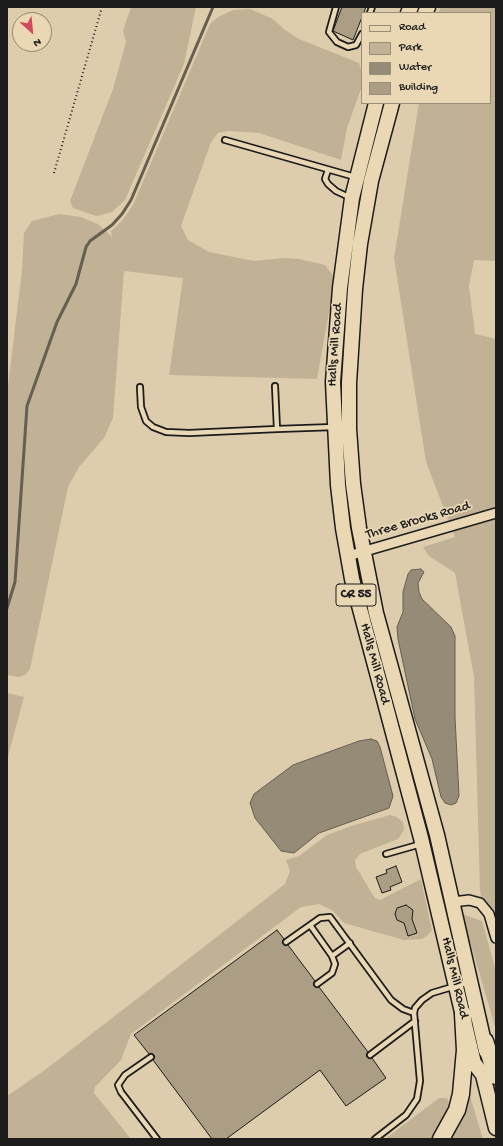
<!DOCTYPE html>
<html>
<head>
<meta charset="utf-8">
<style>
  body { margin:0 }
  #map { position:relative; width:503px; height:1146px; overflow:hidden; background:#decdac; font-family:"Gochi Hand",sans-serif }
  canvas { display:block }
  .frame { position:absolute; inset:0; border:8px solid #1c1c1c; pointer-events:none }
  .legend { position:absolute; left:361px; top:12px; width:130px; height:92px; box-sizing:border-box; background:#ead8b5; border:1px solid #988d78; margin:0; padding:5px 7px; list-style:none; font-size:12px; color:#1c1c1c }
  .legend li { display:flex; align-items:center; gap:8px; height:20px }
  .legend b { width:20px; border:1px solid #988d78 }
  .north { position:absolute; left:12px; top:12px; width:40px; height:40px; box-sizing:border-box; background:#ead8b5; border:1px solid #988d78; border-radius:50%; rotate:153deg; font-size:11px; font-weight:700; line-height:16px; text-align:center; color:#1c1c1c }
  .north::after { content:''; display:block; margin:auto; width:14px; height:18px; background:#d1495b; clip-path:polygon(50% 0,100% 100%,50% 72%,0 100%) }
</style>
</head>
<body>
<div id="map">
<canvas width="503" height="1146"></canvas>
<div class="frame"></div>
<ul class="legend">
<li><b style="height:5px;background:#ead8b5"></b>Road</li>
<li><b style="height:11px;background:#c1b296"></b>Park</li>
<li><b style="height:11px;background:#958b76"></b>Water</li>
<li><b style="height:11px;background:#ab9e85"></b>Building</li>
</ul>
<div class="north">N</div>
</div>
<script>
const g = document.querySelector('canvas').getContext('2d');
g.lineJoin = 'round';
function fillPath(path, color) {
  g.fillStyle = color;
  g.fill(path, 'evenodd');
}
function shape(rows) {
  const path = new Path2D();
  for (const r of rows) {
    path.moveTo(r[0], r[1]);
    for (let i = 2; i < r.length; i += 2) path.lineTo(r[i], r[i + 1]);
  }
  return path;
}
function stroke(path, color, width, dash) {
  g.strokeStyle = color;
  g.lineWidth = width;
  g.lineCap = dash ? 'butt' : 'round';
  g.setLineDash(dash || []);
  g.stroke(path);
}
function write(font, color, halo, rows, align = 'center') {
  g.font = font + ' "Gochi Hand",sans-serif';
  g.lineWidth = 3.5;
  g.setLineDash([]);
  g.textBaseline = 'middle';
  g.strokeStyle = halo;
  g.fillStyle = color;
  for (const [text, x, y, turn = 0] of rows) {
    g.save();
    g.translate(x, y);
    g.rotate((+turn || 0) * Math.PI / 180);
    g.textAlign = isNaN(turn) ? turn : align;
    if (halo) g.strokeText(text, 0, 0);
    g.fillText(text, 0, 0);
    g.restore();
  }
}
fillPath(shape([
  [131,7,196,7,184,64,125,200,112,212,96,216,73,208,70,201,113,89,126,42,123,31],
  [441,7,496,7,496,261,474,260,469,286,475,334,496,339,496,920,481,897,480,890,474,677,455,573,429,556,423,547,455,537,426,462,394,258,419,103,490,103,490,13,438,13],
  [250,9,273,19,285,30,299,39,359,63,362,74,362,86,347,128,341,160,259,133,228,131,218,133,211,142,181,226,188,240,209,252,254,261,283,258,299,259,325,265,335,278,317,379,169,375,183,278,124,271,113,418,104,438,79,467,68,487,30,669,25,675,19,677,7,675,7,394,22,270,24,233,32,221,59,214,81,217,98,224,112,237,111,231,122,221,133,205,210,24,218,17,233,10],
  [7,693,24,697,7,760],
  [390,815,397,817,403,822,404,830,398,839,360,854,355,860,356,867,375,898,380,900,421,879,432,930,428,935,422,939,404,940,344,923,333,911,319,904,301,907,131,1034,121,1060,95,1087,94,1093,131,1139,7,1139,7,1096,45,1070,285,884,290,871,286,860,299,856,327,835,351,826],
  [462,914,482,921,496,971,496,1030],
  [470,1096,483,1139,447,1139],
  [439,1098,447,1098,450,1106,434,1139,385,1139]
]), '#c1b296');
const water = shape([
  [421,569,424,572,418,583,419,592,422,599,451,627,455,636,455,717,459,796,456,803,451,805,445,803,441,797,432,759,415,719,398,639,397,627,403,612,403,592,408,574,411,570,421,569],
  [371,739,377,741,380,747,393,796,389,808,319,833,294,853,281,851,255,818,250,803,254,794,293,765,359,741,371,739]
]);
fillPath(water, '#958b76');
stroke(water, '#655f52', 1);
stroke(shape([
  [7,608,15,582,27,406,57,322,76,284,86,247,90,241,112,225,122,214,131,200,213,7]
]), '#655f52', 3);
const building = shape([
  [342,7,366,7,353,40,333,31,342,7],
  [396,866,402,882,390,887,391,890,382,893,376,877,387,873,386,870,396,866],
  [406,905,413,910,412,919,417,933,408,936,404,923,397,920,395,914,397,908,406,905],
  [277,930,284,939,283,944,288,945,315,981,314,986,319,987,368,1052,367,1057,372,1058,386,1078,346,1106,320,1070,226,1139,212,1139,153,1060,154,1055,149,1054,134,1035,277,930]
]);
fillPath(building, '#ab9e85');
stroke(building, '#1c1c1c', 1);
const lane = shape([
  [336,7,329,32,337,42,348,47,356,45,362,34],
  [370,13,372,7],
  [225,140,355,177],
  [328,170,325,179,328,184,336,191,351,198],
  [275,386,277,429,334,427],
  [140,387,141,407,146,421,153,427,166,432,189,433,277,429],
  [386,854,421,844],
  [310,925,332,956,335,964,332,973,317,984],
  [286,942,320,918,330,917,391,1000,403,1009,414,1013],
  [332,956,350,943],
  [370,1055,415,1021],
  [151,1057,125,1075,118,1085,121,1092,157,1139],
  [375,1139,406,1115,417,1099,420,1081,414,1013,415,1008,422,1000,432,993,469,982]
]);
const street = shape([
  [348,556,496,513],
  [453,902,469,900,480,903,489,914,496,938]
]);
const primary = shape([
  [408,13,411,7],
  [425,13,428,7],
  [376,103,352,198,340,288,333,382,338,485,343,528,352,579,421,838,474,1063,483,1075,496,1128],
  [392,103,371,181,360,244,355,289,349,383,349,429,353,484,359,528,376,613,437,835,486,1051]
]);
const highway = shape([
  [485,1041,496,1076],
  [441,1139,457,1110,461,1094,465,1050,463,1014]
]);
stroke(lane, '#1c1c1c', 8);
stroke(street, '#1c1c1c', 12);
stroke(primary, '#1c1c1c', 17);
stroke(highway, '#1c1c1c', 19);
stroke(shape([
  [54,173,102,7]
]), '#1c1c1c', 2, [1, 3]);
stroke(lane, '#ead8b5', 4.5);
stroke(street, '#ead8b5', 9);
stroke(primary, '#ead8b5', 14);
stroke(highway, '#ead8b5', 16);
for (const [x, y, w] of [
  [356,595,40]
]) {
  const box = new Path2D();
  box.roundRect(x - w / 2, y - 11, w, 22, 3);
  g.fillStyle = '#ead8b5';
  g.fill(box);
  stroke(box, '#1c1c1c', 1);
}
write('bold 13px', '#1c1c1c', null, [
  ["CR 55",356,595]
]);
write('14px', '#1c1c1c', '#ead8b5', [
  ["Halls Mill Road",336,345,-86],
  ["Three Brooks Road",418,521,-16],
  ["Halls Mill Road",374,664,75],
  ["Halls Mill Road",454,978,77]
]);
</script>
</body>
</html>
